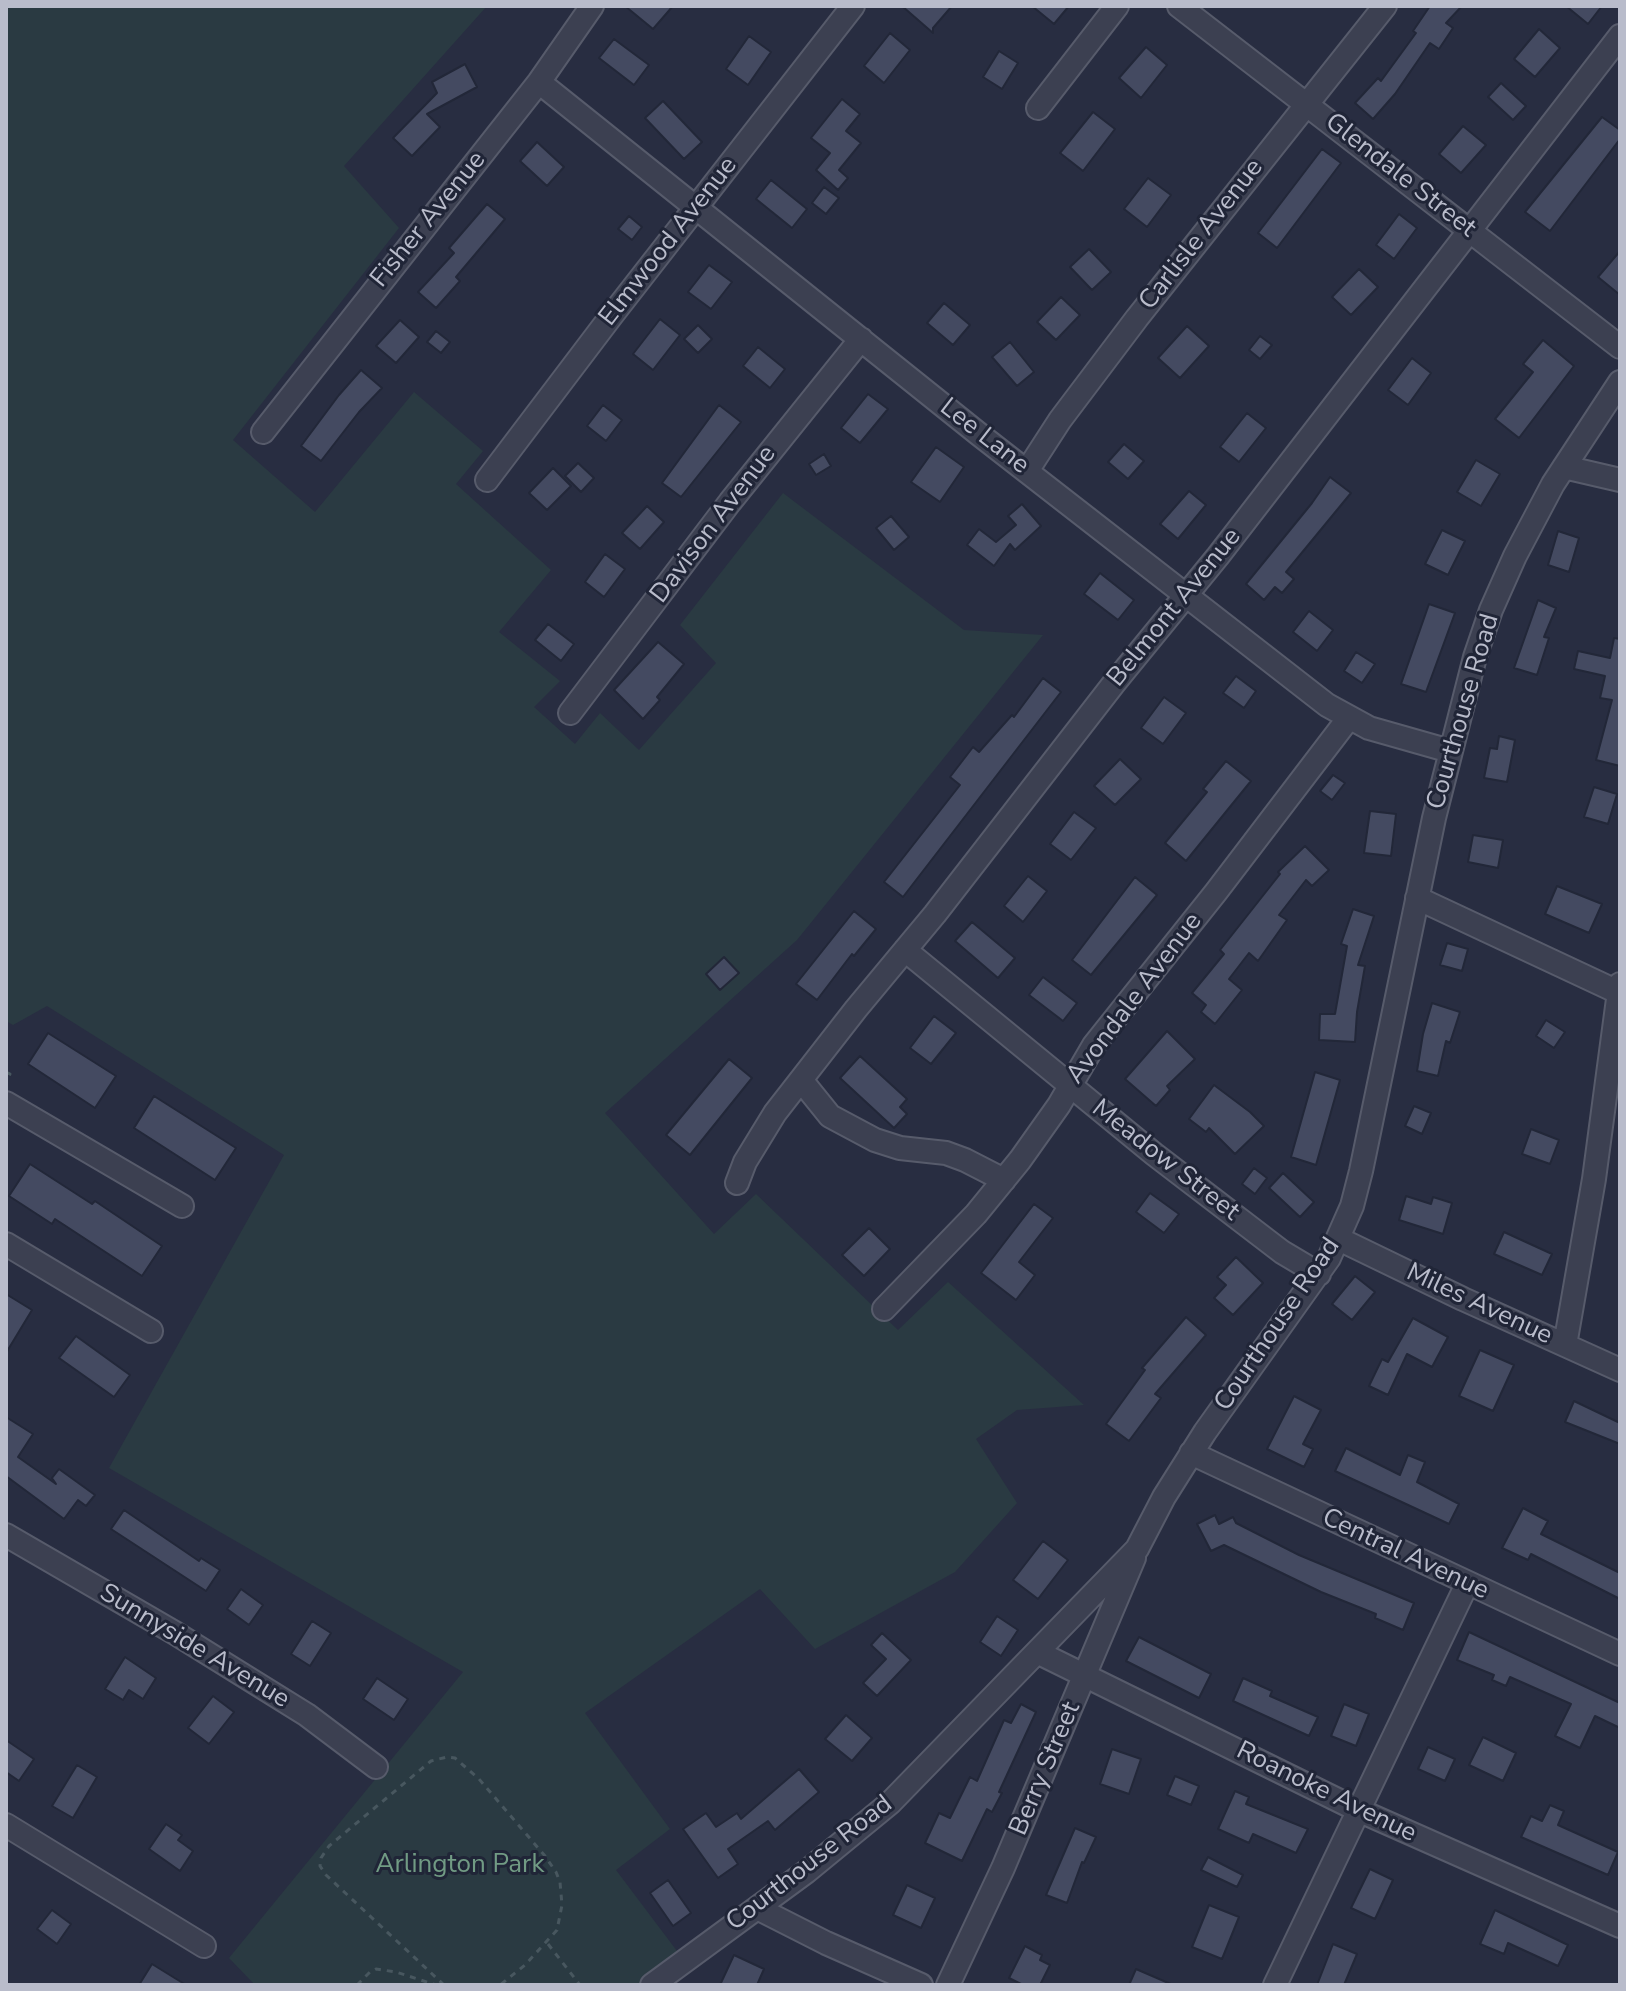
<!DOCTYPE html>
<html>
<head>
<meta charset="utf-8">
<style>
  body { margin:0 }
  #map { position:relative; width:1626px; height:1991px; overflow:hidden; background:#282d41; font-family:"Nunito Sans",sans-serif }
  canvas { display:block }
  .frame { position:absolute; inset:0; border:8px solid #b9bccb; pointer-events:none }
</style>
</head>
<body>
<div id="map">
<canvas width="1626" height="1991"></canvas>
<div class="frame"></div>
</div>
<script>
const g = document.querySelector('canvas').getContext('2d');
g.lineJoin = 'round';
function fillPath(path, color) {
  g.fillStyle = color;
  g.fill(path, 'evenodd');
}
function shape(rows) {
  const path = new Path2D();
  for (const r of rows) {
    path.moveTo(r[0], r[1]);
    for (let i = 2; i < r.length; i += 2) path.lineTo(r[i], r[i + 1]);
  }
  return path;
}
function stroke(path, color, width, dash) {
  g.strokeStyle = color;
  g.lineWidth = width;
  g.lineCap = dash ? 'butt' : 'round';
  g.setLineDash(dash || []);
  g.stroke(path);
}
function write(font, color, halo, rows, align = 'center') {
  g.font = font + ' "Nunito Sans",sans-serif';
  g.lineWidth = 6;
  g.setLineDash([]);
  g.textBaseline = 'middle';
  g.strokeStyle = halo;
  g.fillStyle = color;
  for (const [text, x, y, turn = 0] of rows) {
    g.save();
    g.translate(x, y);
    g.rotate((+turn || 0) * Math.PI / 180);
    g.textAlign = isNaN(turn) ? turn : align;
    if (halo) g.strokeText(text, 0, 0);
    g.fillText(text, 0, 0);
    g.restore();
  }
}
fillPath(shape([
  [6,6,487,6,344,166,399,228,233,440,315,512,414,392,483,451,456,484,551,570,499,632,560,681,534,707,575,744,600,713,639,750,716,663,680,625,783,493,964,630,1043,635,797,940,605,1113,714,1234,756,1194,898,1330,948,1282,1084,1405,1017,1410,976,1439,1017,1503,955,1572,815,1649,760,1589,585,1713,670,1829,616,1870,680,1955,640,1985,255,1985,229,1958,463,1672,109,1468,284,1155,47,1006,13,1025,6,1021]
]), '#2a3a42');
const building = shape([
  [625,6,673,6,653,29,625,6],
  [902,6,952,6,933,28,933,33,902,6],
  [1032,6,1069,6,1054,24,1032,6],
  [1430,6,1462,6,1446,23,1453,28,1439,49,1430,43,1395,94,1373,119,1355,103,1378,78,1381,81,1416,33,1413,31,1430,6],
  [1566,6,1602,6,1588,24,1566,6],
  [1539,29,1560,48,1535,77,1514,59,1539,29],
  [890,33,910,50,884,83,864,66,890,33],
  [749,36,771,52,748,85,726,69,749,36],
  [614,39,649,65,634,85,599,58,614,39],
  [1146,47,1167,65,1141,98,1119,78,1146,47],
  [999,51,1018,63,1002,89,983,77,999,51],
  [465,64,477,87,427,114,440,127,412,156,393,138,437,93,432,82,465,64],
  [1501,83,1526,106,1513,120,1488,97,1501,83],
  [842,99,860,114,846,131,861,143,839,170,848,178,838,190,816,170,830,153,811,138,842,99],
  [663,101,702,142,684,159,645,118,663,101],
  [1093,112,1115,129,1083,171,1060,153,1093,112],
  [1602,117,1620,130,1620,139,1550,231,1525,212,1602,117],
  [1463,126,1486,145,1461,173,1439,154,1463,126],
  [537,142,564,167,547,186,520,161,537,142],
  [1322,149,1341,163,1277,248,1258,233,1322,149],
  [1148,178,1171,195,1147,227,1124,209,1148,178],
  [771,180,807,209,792,228,756,199,771,180],
  [824,187,839,198,826,214,812,203,824,187],
  [487,204,505,219,456,277,460,281,436,308,418,292,454,253,449,248,487,204],
  [1399,214,1417,228,1394,259,1376,245,1399,214],
  [629,216,642,227,632,240,618,229,629,216],
  [1089,249,1111,272,1092,290,1070,267,1089,249],
  [1620,251,1620,295,1598,277,1620,251],
  [709,265,732,282,711,309,688,292,709,265],
  [1359,269,1378,287,1351,315,1332,297,1359,269],
  [1061,297,1080,315,1056,340,1037,322,1061,297],
  [944,303,970,325,953,345,927,323,944,303],
  [660,319,680,335,653,370,633,354,660,319],
  [400,320,419,337,396,363,376,346,400,320],
  [698,325,712,339,698,353,684,339,698,325],
  [1187,326,1209,346,1180,378,1158,358,1187,326],
  [436,331,450,342,441,353,427,342,436,331],
  [1260,336,1272,345,1260,359,1249,350,1260,336],
  [1543,340,1574,366,1519,438,1495,419,1533,372,1523,364,1543,340],
  [1010,342,1034,372,1017,386,992,357,1010,342],
  [758,347,785,369,770,388,743,366,758,347],
  [1412,358,1431,373,1408,405,1388,390,1412,358],
  [361,370,382,388,359,412,321,461,301,446,339,395,361,370],
  [868,394,888,409,860,443,841,428,868,394],
  [603,405,622,420,606,441,587,426,603,405],
  [719,405,741,422,681,497,662,483,719,405],
  [1247,413,1266,428,1239,462,1220,447,1247,413],
  [1124,444,1144,461,1128,479,1108,462,1124,444],
  [936,447,964,467,940,502,911,482,936,447],
  [824,454,831,466,816,475,809,464,824,454],
  [1476,460,1500,474,1481,506,1457,492,1476,460],
  [578,463,594,478,581,492,565,476,578,463],
  [553,468,571,486,547,510,529,493,553,468],
  [1330,477,1351,493,1286,572,1294,579,1282,593,1275,587,1264,600,1246,584,1312,503,1330,477],
  [1189,491,1206,505,1178,539,1160,524,1189,491],
  [1022,504,1041,526,1015,550,1010,544,994,566,967,545,979,529,996,542,1016,525,1008,516,1022,504],
  [647,506,664,522,640,549,622,533,647,506],
  [891,516,909,537,894,550,876,528,891,516],
  [1442,530,1465,541,1448,575,1425,564,1442,530],
  [1558,531,1579,538,1569,572,1548,565,1558,531],
  [605,554,625,569,604,597,585,582,605,554],
  [1100,573,1134,600,1118,620,1084,594,1100,573],
  [1538,600,1556,608,1544,637,1549,638,1537,675,1514,668,1538,600],
  [1429,604,1455,613,1426,692,1401,684,1429,604],
  [1309,611,1333,630,1317,651,1293,632,1309,611],
  [548,624,574,644,561,661,535,640,548,624],
  [1614,638,1620,639,1620,766,1596,760,1612,700,1600,698,1605,676,1574,669,1578,651,1610,658,1614,638],
  [658,642,684,664,657,697,660,700,643,719,614,690,658,642],
  [1356,652,1375,664,1362,683,1344,671,1356,652],
  [1236,676,1256,691,1244,708,1223,693,1236,676],
  [1043,678,1061,692,903,897,884,882,960,785,950,777,973,747,979,752,1012,715,1014,717,1043,678],
  [1164,697,1186,713,1163,744,1141,728,1164,697],
  [1499,736,1515,740,1507,782,1484,778,1490,748,1497,749,1499,736],
  [1120,759,1141,779,1115,805,1094,786,1120,759],
  [1226,761,1251,781,1186,861,1165,843,1207,792,1203,789,1226,761],
  [1333,775,1345,783,1332,800,1320,791,1333,775],
  [1594,787,1617,794,1608,824,1584,817,1594,787],
  [1370,811,1396,814,1391,856,1364,853,1370,811],
  [1074,812,1096,828,1071,860,1050,844,1074,812],
  [1473,835,1503,840,1498,868,1468,862,1473,835],
  [1305,846,1329,870,1312,886,1306,880,1279,915,1287,920,1258,961,1249,953,1229,979,1242,990,1215,1024,1201,1012,1206,1005,1192,993,1224,954,1220,950,1280,874,1278,872,1305,846],
  [1028,876,1047,891,1023,922,1004,906,1028,876],
  [1135,877,1157,895,1091,975,1072,960,1135,877],
  [1557,886,1602,904,1589,933,1545,914,1557,886],
  [1353,909,1374,916,1358,965,1365,966,1357,1012,1355,1042,1319,1040,1320,1014,1335,1014,1347,946,1341,944,1353,909],
  [854,911,876,929,854,956,852,954,817,1000,796,984,854,911],
  [972,922,1015,958,998,978,955,941,972,922],
  [1447,943,1468,949,1462,971,1440,965,1447,943],
  [724,957,739,973,720,990,706,974,724,957],
  [1043,977,1077,1003,1063,1021,1029,995,1043,977],
  [1432,1003,1460,1012,1450,1043,1446,1041,1438,1076,1417,1071,1423,1034,1432,1003],
  [934,1016,956,1033,931,1064,910,1048,934,1016],
  [1546,1020,1565,1032,1554,1048,1536,1036,1546,1020],
  [1167,1031,1195,1059,1167,1086,1170,1090,1156,1106,1125,1079,1167,1031],
  [48,1033,116,1076,95,1108,28,1064,48,1033],
  [860,1056,907,1099,900,1107,907,1114,894,1128,840,1078,860,1056],
  [729,1059,752,1078,690,1155,666,1135,729,1059],
  [1315,1072,1340,1080,1316,1165,1291,1157,1315,1072],
  [1214,1085,1250,1112,1264,1126,1235,1154,1209,1128,1206,1132,1189,1119,1214,1085],
  [154,1096,236,1148,215,1180,134,1128,154,1096],
  [1414,1106,1431,1113,1422,1134,1405,1126,1414,1106],
  [1531,1129,1559,1140,1550,1164,1522,1154,1531,1129],
  [30,1164,92,1204,95,1201,162,1246,142,1276,55,1219,52,1224,9,1196,30,1164],
  [1254,1168,1267,1178,1255,1194,1242,1184,1254,1168],
  [1283,1173,1314,1202,1300,1217,1269,1188,1283,1173],
  [1150,1193,1179,1214,1164,1233,1136,1212,1150,1193],
  [1406,1196,1431,1204,1433,1197,1452,1203,1443,1234,1399,1220,1406,1196],
  [1034,1204,1053,1218,1019,1262,1035,1275,1016,1300,981,1273,1034,1204],
  [869,1228,890,1249,864,1276,842,1255,869,1228],
  [1504,1232,1552,1254,1542,1275,1494,1254,1504,1232],
  [1236,1257,1263,1283,1233,1315,1214,1298,1226,1285,1217,1277,1236,1257],
  [1355,1276,1375,1292,1352,1320,1332,1304,1355,1276],
  [6,1294,32,1310,6,1353,6,1294],
  [1186,1317,1206,1335,1155,1394,1161,1398,1129,1441,1106,1424,1145,1370,1142,1368,1186,1317],
  [1413,1318,1448,1337,1432,1367,1407,1354,1388,1395,1369,1386,1382,1359,1388,1362,1413,1318],
  [76,1336,130,1375,114,1397,59,1358,76,1336],
  [1480,1350,1514,1365,1493,1411,1459,1396,1480,1350],
  [1294,1396,1321,1410,1303,1444,1313,1449,1304,1467,1267,1449,1294,1396],
  [1574,1401,1620,1423,1620,1444,1565,1422,1574,1401],
  [6,1417,33,1434,18,1457,56,1484,52,1478,59,1469,95,1495,86,1506,78,1500,64,1519,6,1476,6,1417],
  [1346,1448,1400,1475,1408,1455,1425,1462,1417,1482,1459,1504,1449,1524,1335,1471,1346,1448],
  [1523,1508,1548,1521,1541,1534,1620,1573,1620,1599,1531,1554,1528,1560,1502,1548,1523,1508],
  [124,1510,199,1561,201,1558,220,1570,206,1591,111,1529,124,1510],
  [1215,1515,1219,1524,1233,1517,1236,1523,1299,1555,1414,1603,1403,1630,1375,1618,1376,1614,1321,1592,1224,1545,1211,1551,1197,1524,1215,1515],
  [1043,1541,1068,1560,1038,1599,1013,1580,1043,1541],
  [241,1589,263,1605,249,1625,227,1609,241,1589],
  [997,1616,1018,1630,1001,1656,980,1642,997,1616],
  [312,1621,331,1633,310,1666,291,1654,312,1621],
  [1469,1632,1620,1703,1620,1728,1595,1716,1580,1748,1555,1736,1571,1704,1510,1677,1506,1686,1492,1680,1494,1675,1457,1660,1469,1632],
  [882,1633,911,1660,877,1696,863,1683,886,1659,871,1645,882,1633],
  [1139,1637,1211,1674,1199,1698,1126,1661,1139,1637],
  [125,1657,156,1678,143,1699,129,1690,123,1700,105,1689,125,1657],
  [377,1678,408,1699,394,1720,363,1699,377,1678],
  [1243,1678,1272,1691,1270,1696,1318,1717,1309,1736,1233,1701,1243,1678],
  [213,1696,234,1712,209,1744,188,1728,213,1696],
  [1021,1704,1036,1712,999,1792,1002,1793,992,1812,987,1809,962,1861,925,1843,939,1813,950,1818,970,1777,977,1781,1004,1720,1011,1723,1021,1704],
  [1344,1704,1369,1714,1356,1746,1331,1736,1344,1704],
  [846,1715,872,1738,852,1761,825,1739,846,1715],
  [1483,1737,1516,1753,1503,1781,1469,1765,1483,1737],
  [6,1740,34,1759,19,1781,6,1772,6,1740],
  [1428,1747,1455,1759,1445,1781,1418,1769,1428,1747],
  [1112,1749,1141,1759,1129,1794,1100,1784,1112,1749],
  [77,1765,97,1777,73,1818,52,1806,77,1765],
  [799,1769,819,1792,775,1830,768,1821,728,1849,738,1864,718,1878,683,1829,706,1813,716,1827,737,1813,741,1819,799,1769],
  [1175,1776,1199,1786,1191,1805,1167,1795,1175,1776],
  [1235,1791,1249,1797,1246,1804,1308,1829,1296,1853,1253,1834,1249,1843,1218,1829,1235,1791],
  [1550,1805,1564,1811,1558,1825,1618,1852,1608,1875,1521,1837,1531,1816,1542,1821,1550,1805],
  [166,1824,182,1835,178,1840,193,1851,180,1871,149,1849,166,1824],
  [1075,1828,1096,1837,1084,1863,1082,1862,1067,1903,1046,1895,1075,1828],
  [1208,1857,1243,1875,1237,1887,1201,1870,1208,1857],
  [1370,1869,1393,1880,1375,1919,1351,1908,1370,1869],
  [668,1880,691,1913,673,1926,650,1893,668,1880],
  [907,1885,935,1898,921,1928,893,1915,907,1885],
  [1209,1905,1239,1917,1222,1959,1192,1947,1209,1905],
  [52,1910,71,1924,57,1944,37,1929,52,1910],
  [1495,1910,1568,1945,1558,1966,1508,1943,1504,1954,1480,1944,1495,1910],
  [1333,1944,1357,1954,1344,1985,1317,1985,1333,1944],
  [1025,1946,1042,1955,1040,1960,1050,1965,1040,1985,1023,1985,1009,1978,1025,1946],
  [734,1955,764,1969,757,1985,720,1985,734,1955],
  [152,1964,186,1985,139,1985,152,1964],
  [1136,1969,1173,1985,1129,1985,1136,1969]
]);
fillPath(building, '#444a61');
stroke(building, '#222738', 2);
const minor = shape([
  [1179,6,1620,347],
  [539,82,980,435,1327,705,1369,728,1450,751],
  [1038,108,1117,6],
  [263,432,539,82,592,6],
  [1564,467,1620,480],
  [1027,471,1060,420,1137,318,1385,6],
  [487,480,612,315,853,6],
  [570,713,730,502,861,339],
  [1417,898,1620,993],
  [905,950,1154,1154,1282,1252,1319,1274],
  [801,1080,830,1116,875,1140,900,1148,946,1153,965,1160,1004,1180],
  [6,1103,182,1206],
  [737,1183,745,1162,775,1113,856,1009,935,914,1115,682,1218,556,1620,36],
  [1339,1239,1463,1299,1620,1370],
  [6,1244,151,1331],
  [884,1309,976,1214,1020,1160,1059,1105,1094,1045,1216,892,1348,719],
  [1565,1345,1594,1179,1620,984],
  [1191,1453,1620,1654],
  [6,1535,175,1633,307,1715,376,1767],
  [1037,1652,1358,1810,1620,1926],
  [6,1825,204,1946],
  [757,1908,826,1943,921,1985],
  [652,1985,806,1872,890,1803,1137,1549,1164,1497,1205,1432,1329,1258,1352,1206,1361,1171,1434,818,1475,657,1491,610,1515,556,1553,484,1620,382],
  [948,1985,1003,1868,1134,1558],
  [1275,1985,1467,1584]
]);
stroke(minor, '#575b6b', 26);
stroke(shape([
  [6,1072,10,1074,6,1082],
  [548,1944,580,1985],
  [357,1985,370,1972,376,1969,396,1972,436,1985],
  [444,1985,326,1875,320,1866,321,1858,329,1846,431,1761,447,1757,455,1758,479,1779,545,1856,556,1872,560,1882,562,1905,557,1930,525,1965,500,1985]
]), '#48575f', 3, [6, 6]);
stroke(minor, '#3c4051', 22);
write('26px', '#b9bccb', '#202537', [
  ["Glendale Street",1400,176,38],
  ["Fisher Avenue",429,220,-51],
  ["Carlisle Avenue",1202,235,-52],
  ["Elmwood Avenue",669,242,-52],
  ["Lee Lane",984,437,38],
  ["Davison Avenue",714,525,-53],
  ["Belmont Avenue",1175,608,-51],
  ["Courthouse Road",1464,712,-74],
  ["Avondale Avenue",1135,999,-53],
  ["Meadow Street",1165,1161,38],
  ["Miles Avenue",1479,1305,25],
  ["Courthouse Road",1278,1325,-56],
  ["Central Avenue",1405,1555,25],
  ["Sunnyside Avenue",194,1647,31],
  ["Berry Street",1046,1769,-67],
  ["Roanoke Avenue",1326,1793,26],
  ["Courthouse Road",810,1864,-38]
]);
write('26px', '#719b84', '#202537', [
  ["Arlington Park",460,1866]
]);
</script>
</body>
</html>
